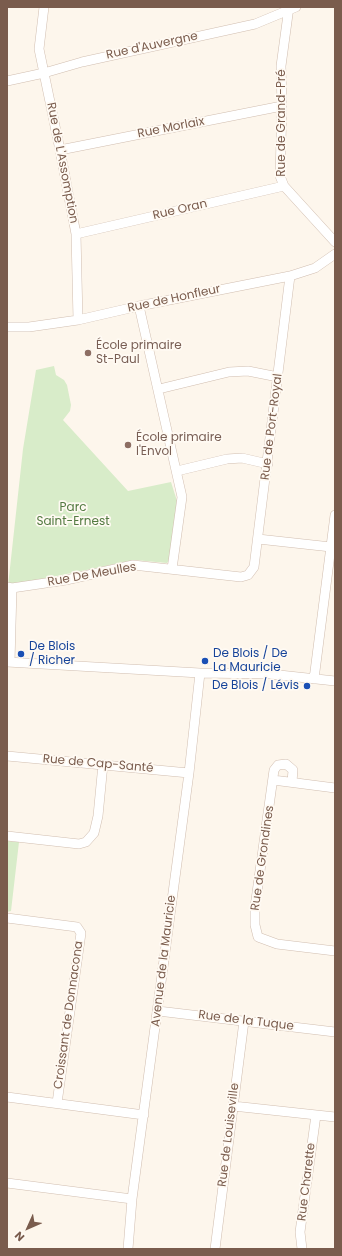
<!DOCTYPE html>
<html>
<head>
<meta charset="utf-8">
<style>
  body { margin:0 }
  #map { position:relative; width:342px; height:1256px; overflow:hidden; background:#fdf6ec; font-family:Poppins,sans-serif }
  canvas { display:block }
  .frame { position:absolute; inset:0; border:8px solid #7a5c4d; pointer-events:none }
  .north { position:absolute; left:8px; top:1208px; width:40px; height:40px; -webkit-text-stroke:3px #fffaf3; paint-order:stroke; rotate:225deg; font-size:11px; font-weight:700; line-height:16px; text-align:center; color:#7a5c4d }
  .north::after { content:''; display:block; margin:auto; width:14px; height:18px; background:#7a5c4d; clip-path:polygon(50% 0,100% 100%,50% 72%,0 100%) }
</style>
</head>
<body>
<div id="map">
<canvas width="342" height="1256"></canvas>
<div class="frame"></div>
<div class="north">N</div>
</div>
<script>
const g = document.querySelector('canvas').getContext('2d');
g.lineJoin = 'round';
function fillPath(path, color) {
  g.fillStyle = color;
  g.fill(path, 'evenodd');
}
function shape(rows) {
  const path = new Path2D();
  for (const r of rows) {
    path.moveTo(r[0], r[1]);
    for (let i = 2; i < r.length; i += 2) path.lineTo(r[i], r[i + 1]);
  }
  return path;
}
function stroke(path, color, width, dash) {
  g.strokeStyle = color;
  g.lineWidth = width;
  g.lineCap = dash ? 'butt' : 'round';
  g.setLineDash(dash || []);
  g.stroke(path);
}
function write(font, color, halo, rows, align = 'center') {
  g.font = font + ' Poppins,sans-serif';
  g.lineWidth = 3.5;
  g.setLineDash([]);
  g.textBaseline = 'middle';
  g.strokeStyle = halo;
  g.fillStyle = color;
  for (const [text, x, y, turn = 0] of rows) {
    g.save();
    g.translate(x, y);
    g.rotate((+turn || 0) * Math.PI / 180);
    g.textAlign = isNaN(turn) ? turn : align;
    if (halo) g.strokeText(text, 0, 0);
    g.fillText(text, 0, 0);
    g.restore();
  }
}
fillPath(shape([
  [54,366,56,375,64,380,67,385,71,405,70,411,63,420,128,491,171,482,177,501,170,559,167,563,135,560,8,586,23,449,36,370],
  [7,841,19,842,11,911,7,912]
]), '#d8ecc9');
const minor = shape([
  [44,7,39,49,60,150,76,234,78,320],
  [289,7,281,66,282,106,280,176,284,186,335,242],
  [7,81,44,73,82,62,255,24,296,7],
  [60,150,282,106],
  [76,234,284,186],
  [139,306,182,497,172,569],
  [7,327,29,327,78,320,139,306,290,276,315,268,335,254],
  [159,389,229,372,248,371,278,377],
  [177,471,227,459,242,458,268,464],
  [258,539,331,547],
  [7,587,12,588,66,580,133,565,241,577,248,575,254,567,290,276],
  [7,662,200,673,270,674,335,681],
  [10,662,12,588],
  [314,679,335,515],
  [7,756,189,773],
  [273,780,335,788],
  [292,782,293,770,286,764,278,765,274,770,255,907,255,925,258,937,277,944,335,951],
  [7,836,79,844,86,842,94,833,98,816,103,764],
  [7,918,77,927,81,933,57,1103],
  [158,1011,335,1032],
  [7,1097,144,1115],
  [233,1106,335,1117],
  [7,1183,132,1199],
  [128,1249,132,1199,189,773,200,673],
  [215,1249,244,1021],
  [302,1249,300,1232,316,1115]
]);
stroke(minor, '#d1beb0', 10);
stroke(minor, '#fff', 9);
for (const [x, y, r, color] of [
  [88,353,4,"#8d6e63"],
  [128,445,4,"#8d6e63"],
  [21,654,4,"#1a4fb4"],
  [205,661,4,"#1a4fb4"],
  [307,686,4,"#1a4fb4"]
]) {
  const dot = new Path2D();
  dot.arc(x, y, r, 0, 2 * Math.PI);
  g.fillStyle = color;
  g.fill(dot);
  stroke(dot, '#fffaf3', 1.5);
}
write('12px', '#7a5c4d', '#fffaf3', [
  ["Rue d'Auvergne",152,46,-12],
  ["Rue de Grand-Pré",282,123,-90],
  ["Rue Morlaix",171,128,-11],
  ["Rue de L'Assomption",62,163,79],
  ["Rue Oran",180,210,-13],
  ["Rue de Honfleur",174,299,-12],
  ["Rue de Port-Royal",272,427,-83],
  ["Rue De Meulles",92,575,-10],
  ["Rue de Cap-Santé",98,764,5],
  ["Rue de Grondines",263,858,-82],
  ["Avenue de la Mauricie",164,961,-83],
  ["Croissant de Donnacona",69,1015,-82],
  ["Rue de la Tuque",246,1021,7],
  ["Rue de Louiseville",229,1135,-83],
  ["Rue Charette",307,1182,-83]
]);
write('12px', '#785e54', '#fffaf3', [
  ["École primaire",96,346],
  ["St-Paul",96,360],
  ["École primaire",136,438],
  ["l'Envol",136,452]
], 'left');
write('12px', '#537a41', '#fffaf3', [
  ["Parc",73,508],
  ["Saint-Ernest",73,522]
]);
write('12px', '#164399', '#fffaf3', [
  ["De Blois",29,647],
  ["/ Richer",29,661],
  ["De Blois / De",213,654],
  ["La Mauricie",213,668],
  ["De Blois / Lévis",299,686,"right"]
], 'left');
</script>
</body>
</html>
